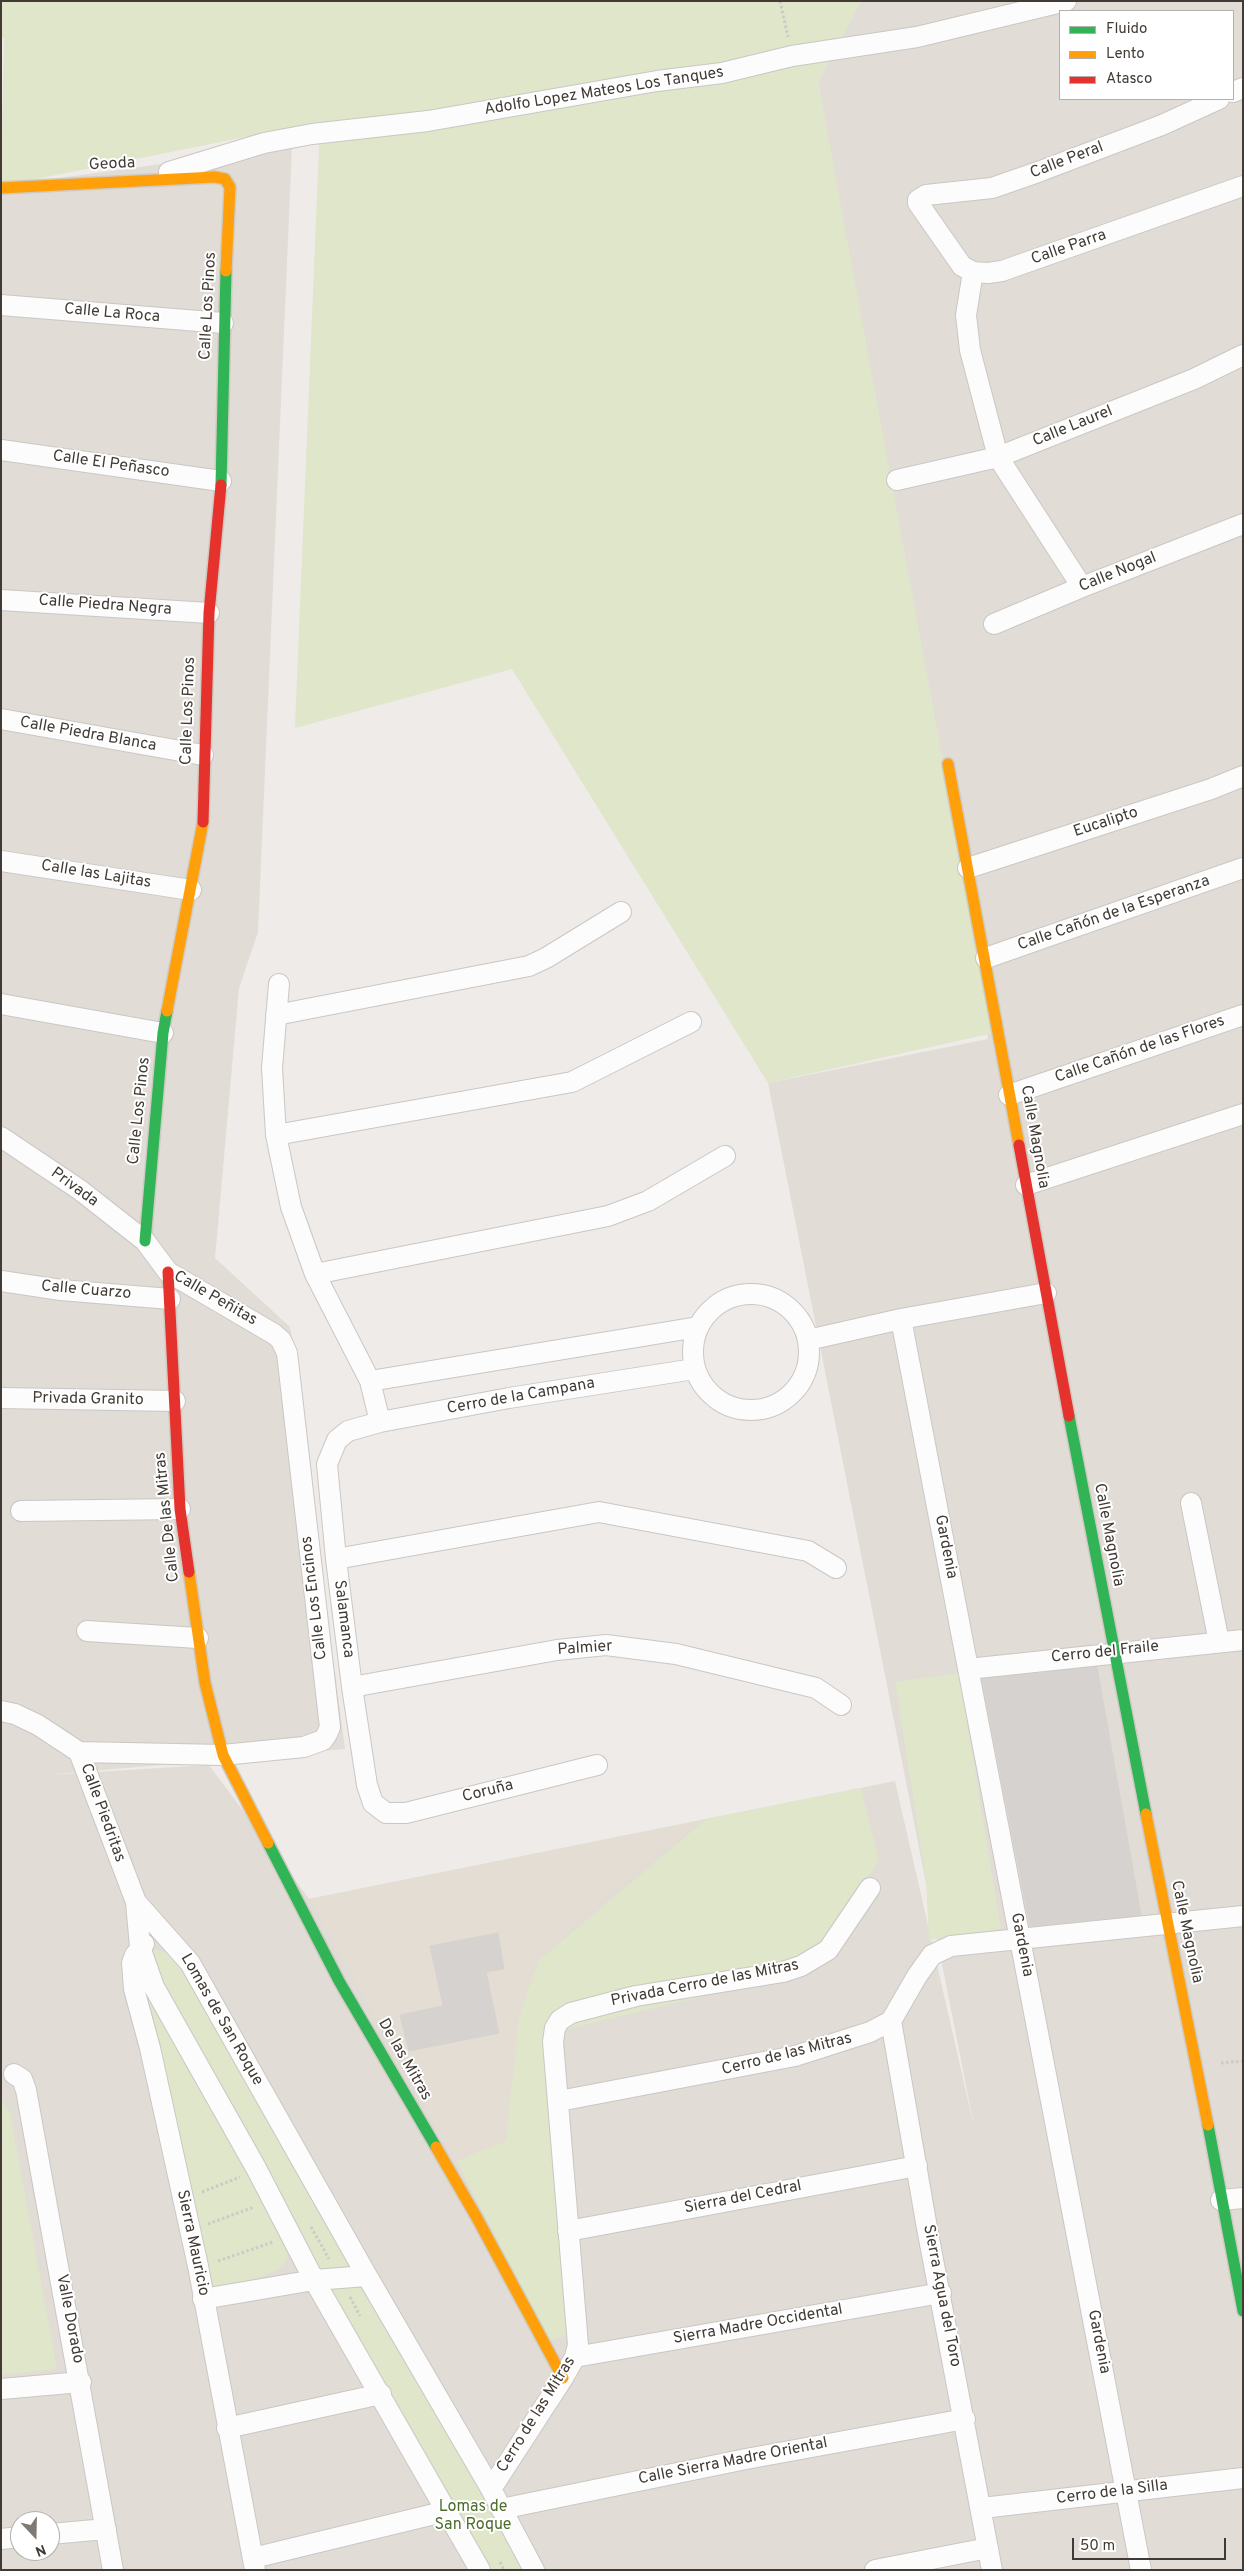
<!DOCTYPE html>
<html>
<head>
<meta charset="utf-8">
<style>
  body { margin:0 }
  #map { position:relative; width:1244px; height:2571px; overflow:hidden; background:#eeebe8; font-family:Overpass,sans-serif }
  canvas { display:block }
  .frame { position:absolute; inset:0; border:2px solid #423b35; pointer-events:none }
  .legend { position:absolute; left:1059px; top:10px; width:175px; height:90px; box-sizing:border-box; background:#fff; border:1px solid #b3b1ae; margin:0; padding:6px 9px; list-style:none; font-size:15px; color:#423b35 }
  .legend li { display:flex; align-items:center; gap:10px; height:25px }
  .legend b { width:25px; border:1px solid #b3b1ae }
  .north { position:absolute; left:10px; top:2511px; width:50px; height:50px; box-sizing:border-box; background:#fff; border:1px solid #b3b1ae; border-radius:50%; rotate:159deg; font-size:14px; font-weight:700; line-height:20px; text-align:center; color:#423b35 }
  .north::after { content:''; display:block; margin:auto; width:18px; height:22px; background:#7e7974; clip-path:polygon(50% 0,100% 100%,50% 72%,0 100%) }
  .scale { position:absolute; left:1072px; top:2538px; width:154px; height:22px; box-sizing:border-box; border:2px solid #423b35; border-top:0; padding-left:6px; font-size:15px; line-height:18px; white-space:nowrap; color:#423b35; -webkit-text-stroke:4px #fff; paint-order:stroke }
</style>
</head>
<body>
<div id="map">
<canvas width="1244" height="2571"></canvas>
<div class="frame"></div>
<ul class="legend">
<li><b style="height:6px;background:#30b455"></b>Fluido</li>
<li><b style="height:6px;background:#ff9f0a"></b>Lento</li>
<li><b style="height:6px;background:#e5322d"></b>Atasco</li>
</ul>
<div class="north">N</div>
<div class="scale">50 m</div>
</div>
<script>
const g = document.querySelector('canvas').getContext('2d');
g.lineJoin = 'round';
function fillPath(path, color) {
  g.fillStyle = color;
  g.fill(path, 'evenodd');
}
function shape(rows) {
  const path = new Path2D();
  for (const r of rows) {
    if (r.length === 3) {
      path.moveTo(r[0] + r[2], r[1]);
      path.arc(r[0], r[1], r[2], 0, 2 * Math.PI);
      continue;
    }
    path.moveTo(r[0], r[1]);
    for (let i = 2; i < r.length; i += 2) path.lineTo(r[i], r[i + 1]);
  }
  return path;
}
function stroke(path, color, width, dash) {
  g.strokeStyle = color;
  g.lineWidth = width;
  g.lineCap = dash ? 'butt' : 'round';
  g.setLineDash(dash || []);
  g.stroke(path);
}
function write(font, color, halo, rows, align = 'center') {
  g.font = font + ' Overpass,sans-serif';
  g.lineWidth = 4;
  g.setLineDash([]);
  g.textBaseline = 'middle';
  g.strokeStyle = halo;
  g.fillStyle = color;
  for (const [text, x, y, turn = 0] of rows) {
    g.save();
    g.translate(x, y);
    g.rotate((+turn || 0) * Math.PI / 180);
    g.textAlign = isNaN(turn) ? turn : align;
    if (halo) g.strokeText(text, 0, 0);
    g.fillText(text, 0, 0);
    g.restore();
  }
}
fillPath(shape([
  [861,1,1243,1,1243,2570,1,2570,1,186,292,146,258,932,239,988,215,1258,290,1327,345,1749,46,1775,209,1765,309,1899,895,1781,975,2131,768,1083,988,1039,818,81],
  [1060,11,1233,11,1233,99,1060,99],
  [20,2521,50,2521,50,2551,20,2551]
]), '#e1dcd5');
fillPath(shape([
  [706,1819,660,1852,613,1891,539,1960,519,2016,506,2141,456,2161,309,1899]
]), '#e4ddd4');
fillPath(shape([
  [1,1,861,1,818,81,993,1033,768,1083,512,669,295,728,320,122,1,186,4,38,1,37],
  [959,1673,1001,1929,929,1940,926,1880,895,1682],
  [861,1788,879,1860,812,1970,551,2033,566,2336,549,2341,456,2161,506,2141,519,2016,539,1960,706,1819],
  [153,1948,169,1954,179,1964,490,2505,524,2570,480,2570,151,1964],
  [139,1966,288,2237,287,2260,279,2269,253,2280,218,2287,210,2283],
  [1,2100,10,2112,57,2369,1,2375]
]), '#dfe6ca');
const building = shape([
  [1097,1667,1141,1915,1030,1926,982,1679,1097,1667],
  [498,1933,504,1969,486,1972,499,2033,409,2051,400,2015,443,2006,430,1946,498,1933]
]);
fillPath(building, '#d6d2cf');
stroke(building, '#d6d2ce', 1);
const street = shape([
  [1233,92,1243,88],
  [1219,99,1162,125,1038,172,992,188,926,195,918,200,918,203,962,266,973,272,988,273,1002,271,1243,186],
  [169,172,264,143,312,134,428,121,657,81,722,73,792,56,917,37,1066,1],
  [973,272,966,315,970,350,998,457,1082,587],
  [1,305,223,323],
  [1,450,221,481],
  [897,480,998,457,1194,379,1243,355],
  [1,600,209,613],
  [994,624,1082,587,1243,524],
  [1,719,203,755],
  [1,861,191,890],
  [968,868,1211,789,1243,776],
  [986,958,1243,868],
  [279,984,272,1068,276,1135,291,1207,315,1274,370,1381,380,1422],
  [1,1004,163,1033],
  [276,1015,529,966,546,958,621,912],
  [1009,1095,1243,1015],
  [276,1135,572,1082,691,1022],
  [1,1137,80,1190,145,1241,168,1272,274,1334,281,1340,287,1353,330,1727,327,1734,323,1740,304,1747,223,1755,79,1752],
  [1026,1185,1243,1114],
  [315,1274,608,1216,648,1201,725,1156],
  [1,1281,61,1290,170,1299],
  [751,1352,58],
  [901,1319,1141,2570],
  [808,1340,901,1319,1046,1293],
  [370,1381,698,1327],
  [1,1398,175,1401],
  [1191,1503,1219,1642],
  [21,1511,180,1509],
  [336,1559,599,1512,808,1551,836,1568],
  [87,1631,198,1638],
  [968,1669,1243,1640],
  [352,1687,557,1650,606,1645,676,1654,816,1688,841,1705],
  [1,1711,15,1714,38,1725,79,1752,136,1902,140,1947,154,1987,256,2168,314,2280,480,2570],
  [597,1765,406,1813,386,1813,373,1803,367,1785,352,1687,336,1559,327,1464,337,1440,348,1431,380,1422,509,1398,694,1369],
  [136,1902,190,1963,367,2276,491,2489,534,2570],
  [144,1944,135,1955,132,1963,134,1989,150,2048,198,2266,255,2570],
  [891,2021,927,2228,992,2570],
  [14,2074,22,2079,26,2090,113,2570],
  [559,2101,795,2056,870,2032,891,2021,917,1976,932,1955,951,1946,1243,1916],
  [1221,2200,1243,2198],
  [568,2231,917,2166],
  [203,2299,314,2280,367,2276],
  [575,2357,941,2293],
  [1,2389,81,2382],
  [227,2428,381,2394],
  [491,2489,563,2378,575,2357,578,2345,553,2042,555,2028,560,2020,571,2013,636,1996,783,1972,801,1966,828,1950,870,1888],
  [982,2508,1243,2478],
  [501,2509,746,2459,965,2419],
  [50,2534,106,2529],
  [1,2539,20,2537],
  [253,2558,447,2511],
  [875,2570,988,2548]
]);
const fast = shape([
  [221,485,226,271],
  [145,1241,163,1033,167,1011],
  [1069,1416,1146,1814],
  [268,1843,339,1981,436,2147],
  [1208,2125,1243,2311]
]);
const slow = shape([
  [1,188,215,177,225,179,230,187,226,271],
  [948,764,1019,1145],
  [167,1011,203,822],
  [189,1572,205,1683,223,1755,268,1843],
  [1146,1814,1208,2125],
  [436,2147,477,2218,563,2378]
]);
const jam = shape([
  [203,822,209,613,221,485],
  [1019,1145,1069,1416],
  [168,1272,180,1509,189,1572]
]);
stroke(street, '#cac7c4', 22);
stroke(fast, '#cfcac2', 14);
stroke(slow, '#cfcac2', 14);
stroke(jam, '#cfcac2', 14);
stroke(shape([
  [780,1,788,37],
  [1221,2063,1243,2061],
  [202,2192,240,2177],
  [208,2224,254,2207],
  [311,2227,329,2259],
  [218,2261,273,2242],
  [350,2297,360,2316],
  [500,2562,504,2570]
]), '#cccac6', 3, [2.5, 2.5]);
stroke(street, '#fcfcfc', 20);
stroke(fast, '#30b455', 11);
stroke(slow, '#ff9f0a', 11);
stroke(jam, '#e5322d', 11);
write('16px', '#423b35', '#fff', [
  ["Adolfo Lopez Mateos Los Tanques",604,92,-9],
  ["Calle Peral",1067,161,-21],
  ["Geoda",112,165,-3],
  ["Calle Parra",1069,248,-19],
  ["Calle Los Pinos",209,306,-87],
  ["Calle La Roca",112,314,5],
  ["Calle Laurel",1073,427,-22],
  ["Calle El Peñasco",111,465,8],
  ["Calle Nogal",1118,573,-22],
  ["Calle Piedra Negra",105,606,4],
  ["Calle Los Pinos",189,711,-88],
  ["Calle Piedra Blanca",88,735,10],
  ["Eucalipto",1106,823,-18],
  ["Calle las Lajitas",96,875,9],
  ["Calle Cañón de la Esperanza",1114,914,-19],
  ["Calle Cañón de las Flores",1140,1050,-19],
  ["Calle Los Pinos",140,1111,-84],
  ["Calle Magnolia",1034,1137,80],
  ["Privada",74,1188,36],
  ["Calle Cuarzo",86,1291,5],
  ["Calle Peñitas",215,1299,30],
  ["Cerro de la Campana",521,1397,-10],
  ["Privada Granito",88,1400,1],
  ["Calle De las Mitras",168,1517,-96],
  ["Calle Magnolia",1108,1535,79],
  ["Gardenia",945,1547,79],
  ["Calle Los Encinos",315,1598,-97],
  ["Salamanca",343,1619,83],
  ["Palmier",585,1649,-4],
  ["Cerro del Fraile",1105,1653,-6],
  ["Coruña",488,1792,-14],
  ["Calle Piedritas",102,1813,70],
  ["Calle Magnolia",1186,1932,78],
  ["Gardenia",1021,1945,79],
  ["Privada Cerro de las Mitras",705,1984,-11],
  ["Lomas de San Roque",221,2020,60],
  ["Cerro de las Mitras",787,2055,-14],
  ["De las Mitras",404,2060,60],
  ["Sierra del Cedral",743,2198,-11],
  ["Sierra Mauricio",192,2243,78],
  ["Sierra Agua del Toro",941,2296,79],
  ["Valle Dorado",69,2319,79],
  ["Sierra Madre Occidental",758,2325,-10],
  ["Gardenia",1098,2342,79],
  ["Cerro de las Mitras",537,2415,-58],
  ["Calle Sierra Madre Oriental",733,2462,-11],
  ["Cerro de la Silla",1112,2493,-7]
]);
write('16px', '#4e6e2e', '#fff', [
  ["Lomas de",473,2508],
  ["San Roque",473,2526]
]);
</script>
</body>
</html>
